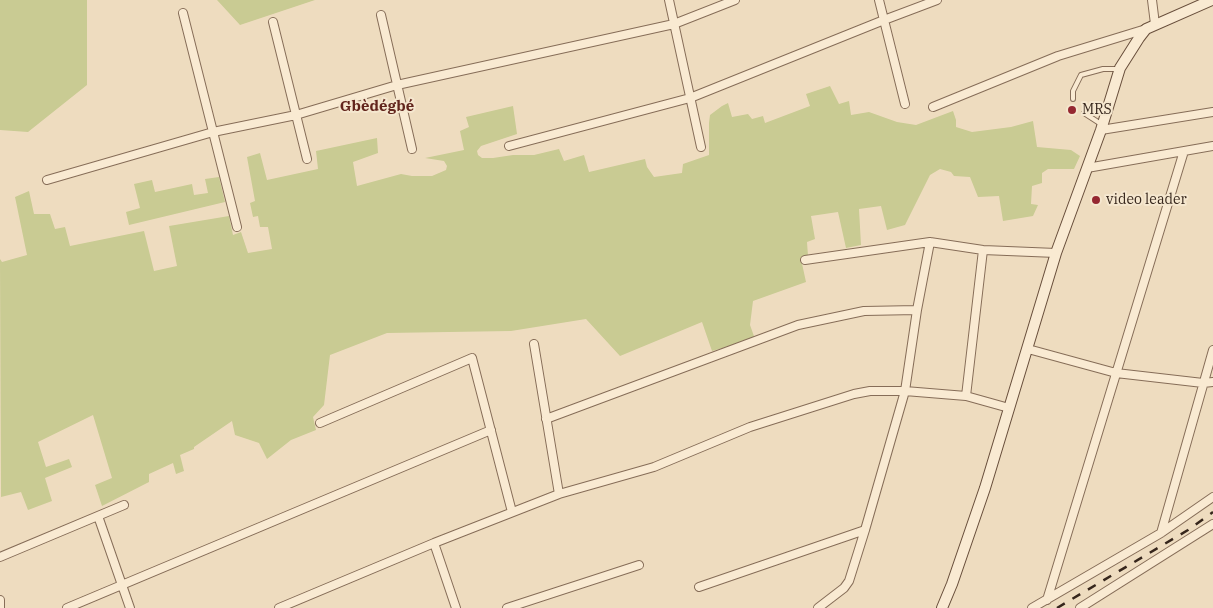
<!DOCTYPE html>
<html>
<head>
<meta charset="utf-8">
<style>
  body { margin:0 }
  canvas { display:block; background:#eedcbf }
</style>
</head>
<body>
<canvas width="1213" height="608"></canvas>
<script>
const g = document.querySelector('canvas').getContext('2d');
g.lineJoin = 'round';
function fillPath(path, color) {
  g.fillStyle = color;
  g.fill(path, 'evenodd');
}
function shape(rows) {
  const path = new Path2D();
  for (const r of rows) {
    path.moveTo(r[0], r[1]);
    for (let i = 2; i < r.length; i += 2) path.lineTo(r[i], r[i + 1]);
  }
  return path;
}
function stroke(path, color, width, dash) {
  g.strokeStyle = color;
  g.lineWidth = width;
  g.lineCap = dash ? 'butt' : 'round';
  g.setLineDash(dash || []);
  g.stroke(path);
}
function write(font, color, halo, rows, align = 'center') {
  g.font = font + ' "IBM Plex Serif",serif';
  g.lineWidth = 4;
  g.setLineDash([]);
  g.textBaseline = 'middle';
  g.strokeStyle = halo;
  g.fillStyle = color;
  for (const [text, x, y, turn = 0] of rows) {
    g.save();
    g.translate(x, y);
    g.rotate((+turn || 0) * Math.PI / 180);
    g.textAlign = isNaN(turn) ? turn : align;
    if (halo) g.strokeText(text, 0, 0);
    g.fillText(text, 0, 0);
    g.restore();
  }
}
fillPath(shape([
  [0,0,87,0,87,85,28,132,0,130],
  [217,0,315,0,240,25],
  [830,86,839,104,849,101,851,115,869,112,897,122,916,125,953,111,956,120,956,127,972,132,1011,127,1033,121,1037,147,1071,150,1080,156,1074,169,1048,169,1042,173,1042,183,1032,186,1031,204,1038,205,1033,216,1003,221,999,196,978,197,970,177,954,176,951,172,940,169,930,175,905,225,887,230,881,206,859,209,861,245,846,248,838,212,811,216,815,239,807,242,808,256,801,259,806,282,753,301,750,325,755,339,712,351,702,322,620,356,586,319,511,331,387,333,330,355,324,405,313,417,316,430,291,440,267,459,259,443,235,435,232,421,194,447,194,449,180,455,184,471,176,474,173,463,149,474,149,482,102,506,95,485,112,478,93,415,38,442,46,467,69,459,72,467,45,478,52,501,28,510,21,492,1,497,0,259,2,262,27,255,15,197,29,191,34,214,50,214,55,229,65,227,70,246,144,231,154,271,177,266,169,226,229,216,233,235,241,232,248,253,272,249,268,227,260,227,258,216,253,217,250,203,255,201,247,157,260,153,267,180,318,169,316,151,377,138,378,153,353,162,357,186,401,174,412,176,432,176,446,170,447,166,444,161,425,158,464,150,460,131,469,127,466,117,513,106,517,134,481,146,477,151,478,155,482,158,493,158,513,155,534,155,559,149,564,161,584,155,589,172,645,159,647,167,654,177,682,173,683,164,709,155,709,123,710,115,722,106,728,103,732,117,748,114,752,119,763,116,765,123,810,106,806,94],
  [219,177,225,202,129,225,126,212,140,208,134,184,152,180,155,192,192,184,194,195,208,193,205,179]
]), '#c9cb93');
const service = shape([
  [1073,99,1073,91,1081,75,1103,69,1117,69],
  [1084,113,1101,124]
]);
const minor = shape([
  [669,0,701,147],
  [879,0,905,104],
  [1152,0,1155,24],
  [183,13,237,227],
  [381,15,412,149],
  [273,22,307,159],
  [933,107,1058,56,1146,29],
  [1101,130,1213,112],
  [509,146,690,98,884,20,937,0],
  [1087,168,1213,146],
  [47,180,213,132,296,115,397,85,674,24,735,0],
  [805,260,930,242,983,250,1056,253],
  [534,344,559,494],
  [1028,349,1116,373,1203,383,1213,382],
  [966,396,983,250],
  [546,419,798,325,864,311,917,310],
  [320,423,472,358,512,512],
  [98,516,130,608],
  [1161,533,1213,350],
  [434,543,456,608],
  [0,557,124,505],
  [699,587,865,530],
  [0,600,0,608],
  [1047,600,1184,151],
  [67,608,491,430],
  [279,608,434,543,559,494,654,467,750,427,854,394,870,391,905,391,966,396,1009,408],
  [507,608,639,565],
  [818,608,844,588,849,581,865,530,905,391,917,310,930,242],
  [1032,608,1161,533,1213,497],
  [1080,608,1213,524]
]);
const secondary = shape([
  [942,608,952,584,985,488,1056,253,1101,130,1120,68,1139,38,1146,29,1212,0]
]);
stroke(service, '#866d58', 6);
stroke(minor, '#866d58', 10);
stroke(secondary, '#684e3b', 12);
stroke(service, '#f9ead2', 4);
stroke(minor, '#f9ead2', 8);
stroke(secondary, '#f9ead2', 10);
stroke(shape([
  [1057,608,1188,530,1213,512]
]), '#36261c', 2.5, [9, 9]);
for (const [x, y, r, color] of [
  [1072,110,5,"#952831"],
  [1096,200,5,"#952831"]
]) {
  const dot = new Path2D();
  dot.arc(x, y, r, 0, 2 * Math.PI);
  g.fillStyle = color;
  g.fill(dot);
  stroke(dot, '#f5e7cf', 2);
}
write('14px', '#36261c', '#f5e7cf', [
  ["MRS",1082,110],
  ["video leader",1106,200]
], 'left');
write('bold 15px', '#62251c', '#f5e7cf', [
  ["Gbèdégbé",377,107]
]);
</script>
</body>
</html>
